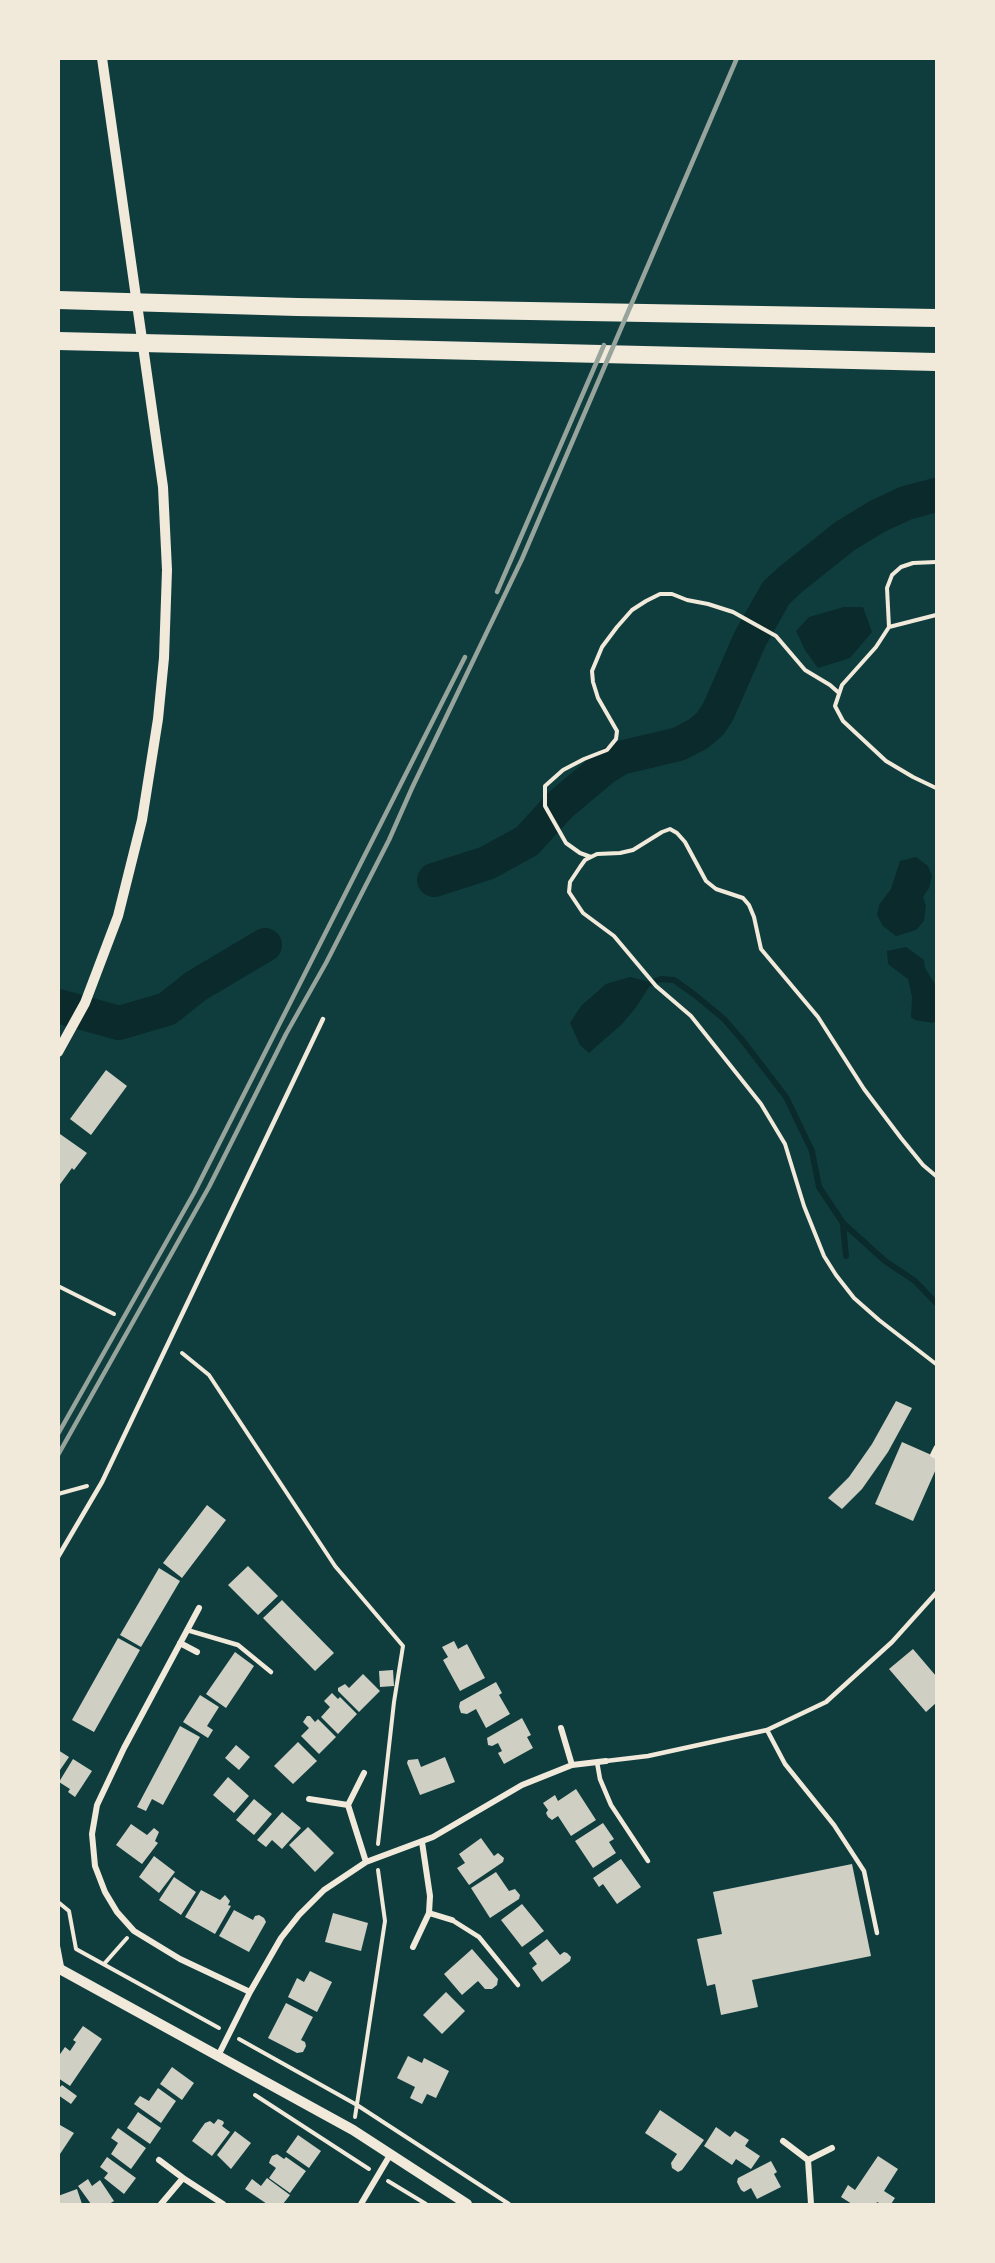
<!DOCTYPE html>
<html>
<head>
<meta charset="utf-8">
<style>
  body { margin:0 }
  #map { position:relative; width:995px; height:2263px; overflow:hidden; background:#0f3d3e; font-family:Lora,serif }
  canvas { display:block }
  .frame { position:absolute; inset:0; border:60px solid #f1e9da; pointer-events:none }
</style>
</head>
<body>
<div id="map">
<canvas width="995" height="2263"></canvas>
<div class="frame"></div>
</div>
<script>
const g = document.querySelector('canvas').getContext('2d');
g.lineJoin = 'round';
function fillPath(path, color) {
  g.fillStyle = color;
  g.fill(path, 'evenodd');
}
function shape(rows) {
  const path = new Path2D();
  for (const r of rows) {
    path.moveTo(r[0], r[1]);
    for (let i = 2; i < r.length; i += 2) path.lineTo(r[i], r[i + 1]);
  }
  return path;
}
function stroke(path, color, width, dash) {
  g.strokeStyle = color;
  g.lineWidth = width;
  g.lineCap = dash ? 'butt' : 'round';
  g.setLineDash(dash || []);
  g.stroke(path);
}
fillPath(shape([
  [844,607,863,607,872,632,850,658,818,668,805,650,796,631,809,617],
  [916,857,928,866,932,876,929,888,923,897,926,906,924,921,916,930,896,936,883,926,877,915,879,905,891,889,900,861],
  [906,947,924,960,925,968,936,986,936,1021,932,1023,915,1020,911,1017,912,997,908,979,888,964,887,951],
  [630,977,646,981,649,987,637,1006,622,1024,589,1053,580,1045,570,1023,581,1006,606,984]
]), '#0a2a2b');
stroke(shape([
  [648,984,661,979,674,980,695,995,724,1019,743,1041,786,1097,812,1151,819,1187,843,1223,885,1261,915,1281,936,1303],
  [843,1224,846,1256]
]), '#0a2a2b', 6);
stroke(shape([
  [434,880,487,863,527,841,560,805,604,768,620,758,679,744,698,734,710,724,718,712,750,639,776,593,791,579,845,536,878,516,906,503,936,495],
  [58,1006,119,1023,167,1009,196,986,265,945]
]), '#0a2a2b', 34);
fillPath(shape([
  [106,1070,127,1086,91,1135,70,1119],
  [60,1134,87,1153,74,1170,72,1168,58,1187],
  [896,1401,912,1408,888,1452,862,1489,842,1509,828,1498,849,1477,872,1444],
  [902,1442,936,1457,936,1469,913,1521,875,1504],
  [207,1505,226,1520,182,1578,163,1563],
  [248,1566,278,1596,258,1615,228,1585],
  [159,1568,180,1581,141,1647,120,1635],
  [282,1600,334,1653,315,1671,263,1618],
  [118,1638,140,1650,94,1732,72,1720],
  [454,1641,458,1649,467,1644,485,1678,460,1691,443,1660,448,1657,442,1647],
  [913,1649,936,1676,936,1703,926,1712,889,1669],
  [235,1652,254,1666,226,1708,206,1694],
  [393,1670,394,1686,380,1687,379,1671],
  [363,1674,380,1691,359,1712,338,1691,338,1688,345,1684,349,1688],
  [496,1682,502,1693,499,1695,510,1714,486,1728,476,1709,467,1714,461,1713,459,1707,460,1702],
  [332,1693,338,1699,340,1697,357,1714,338,1734,321,1717,330,1707,324,1701],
  [200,1695,219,1707,207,1726,213,1730,208,1738,183,1722],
  [307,1716,310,1716,315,1722,318,1719,336,1737,319,1754,301,1736,309,1728,303,1722],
  [522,1718,531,1735,527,1737,533,1748,504,1764,498,1753,502,1751,498,1743,492,1746,488,1745,487,1738],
  [180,1726,200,1737,163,1805,152,1799,146,1811,137,1807],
  [298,1742,317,1761,293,1784,274,1766],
  [236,1745,250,1757,239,1770,225,1758],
  [58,1750,69,1757,58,1773],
  [445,1757,455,1782,420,1795,407,1763,408,1760,418,1759,421,1767],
  [73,1759,92,1771,75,1797,68,1792,70,1789,59,1782],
  [228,1777,249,1796,234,1813,213,1795],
  [576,1789,596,1820,571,1836,558,1816,552,1820,548,1817,546,1813,548,1810,543,1803,555,1795,558,1801],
  [254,1799,272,1814,254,1835,236,1820],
  [282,1812,301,1828,282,1849,272,1840,266,1847,257,1840],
  [603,1823,614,1839,609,1842,616,1853,593,1868,575,1841],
  [131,1824,147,1835,154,1828,159,1832,155,1841,158,1843,142,1864,116,1845],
  [308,1827,334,1853,315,1872,289,1845],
  [481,1838,494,1856,498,1853,504,1858,503,1862,469,1885,457,1868,465,1863,459,1854],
  [154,1856,175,1872,159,1893,139,1877],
  [621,1859,641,1887,617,1904,603,1884,599,1887,593,1878],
  [852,1864,871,1956,752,1980,758,2007,721,2015,715,1984,707,1986,697,1939,722,1934,713,1892],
  [496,1872,509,1891,515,1889,520,1895,519,1899,490,1918,471,1888],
  [174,1877,196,1892,181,1915,159,1900],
  [201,1890,220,1900,225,1895,230,1901,228,1905,231,1906,215,1934,185,1917],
  [522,1904,544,1931,522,1947,501,1920],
  [234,1910,253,1920,255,1916,259,1915,264,1918,266,1922,249,1952,219,1936],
  [333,1913,368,1923,361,1951,325,1942],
  [547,1939,560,1955,564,1952,567,1953,571,1957,570,1961,542,1982,532,1968,537,1964,529,1953],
  [472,1949,498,1979,497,1985,492,1989,485,1989,478,1981,462,1995,444,1974],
  [310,1971,332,1982,317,2012,288,1997,297,1978,304,1982],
  [446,1992,465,2011,442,2034,423,2015],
  [286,2003,313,2017,301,2040,305,2042,306,2046,303,2052,297,2053,268,2038],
  [83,2026,102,2039,70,2086,58,2078,58,2057,65,2047,70,2051,76,2042,73,2040],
  [408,2056,422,2063,424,2058,449,2071,436,2098,427,2094,422,2104,410,2098,415,2087,397,2078],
  [172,2067,194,2083,182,2100,160,2084],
  [62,2085,77,2096,71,2104,58,2095,58,2089],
  [158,2088,176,2101,161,2123,134,2104,140,2096,149,2101],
  [660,2110,704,2140,682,2170,678,2172,672,2168,671,2163,677,2154,645,2133],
  [138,2112,161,2128,150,2144,127,2128],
  [218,2119,223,2121,224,2123,222,2126,230,2132,212,2156,192,2141,205,2123,210,2121,214,2124],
  [60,2125,74,2133,58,2157,58,2128],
  [716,2127,730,2137,735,2131,749,2140,745,2146,760,2156,751,2169,736,2159,732,2165,704,2146],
  [118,2128,146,2148,131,2169,111,2154,118,2143,111,2138],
  [235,2131,251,2143,231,2169,217,2155],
  [298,2135,321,2151,309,2168,286,2152],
  [277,2154,284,2159,286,2157,306,2171,290,2193,269,2178,276,2168,269,2163,270,2160,272,2156],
  [878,2156,898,2169,884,2191,895,2198,891,2204,881,2204,877,2202,876,2204,852,2204,841,2197,848,2185,855,2190],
  [107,2157,136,2178,124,2194,104,2178,108,2173,100,2167],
  [771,2161,777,2172,774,2174,781,2187,757,2199,751,2188,744,2192,741,2190,737,2182,738,2178],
  [267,2178,290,2195,283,2204,267,2204,245,2189,252,2179,261,2186],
  [88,2179,92,2186,100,2180,114,2201,109,2204,91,2204,78,2186],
  [77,2189,82,2204,58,2204,58,2196]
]), '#cfcfc3');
stroke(shape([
  [936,562,913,563,901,567,892,575,887,588,889,627,876,647,842,685,835,706,843,721,886,761,913,777,936,788],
  [889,627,936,615],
  [591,857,580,853,566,843,545,806,545,786,563,770,584,759,607,750,616,739,617,731,598,698,593,682,592,671,602,647,617,627,632,610,646,601,660,594,672,594,687,600,708,604,733,612,776,636,805,670,830,685,839,693],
  [936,1176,923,1165,901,1138,864,1089,818,1017,761,949,754,917,749,905,743,898,716,889,706,881,685,842,677,833,670,829,662,832,633,850,620,853,597,854,585,860,580,867,570,882,569,892,583,913,614,936,656,986,691,1016,761,1104,785,1144,804,1206,824,1256,836,1275,854,1298,879,1320,936,1364],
  [58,1286,114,1314],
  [182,1353,209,1375,335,1566,403,1646,394,1702,378,1844],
  [936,1447,932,1455,936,1457],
  [58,1494,87,1486],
  [58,1902,69,1911,76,1949,219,2028],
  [104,1964,127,1938],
  [239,2039,357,2105,509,2204],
  [255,2095,369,2169],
  [355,2117,385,1921,378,1870],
  [388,2181,426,2204]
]), '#f1e9da', 4);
stroke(shape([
  [58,1557,102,1482,323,1019],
  [187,1630,238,1645,271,1672],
  [767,1730,826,1702,892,1642,936,1593],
  [606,1761,648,1756,767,1730,785,1764,834,1825,864,1871,877,1933],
  [597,1762,600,1779,611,1805,648,1861],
  [452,1920,479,1937,518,1985],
  [58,1947,62,1968]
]), '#f1e9da', 4.5);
stroke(shape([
  [199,1608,124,1748,97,1805,92,1834,95,1866,105,1892,117,1912,134,1931,180,1959,250,1992],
  [180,1643,197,1652],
  [561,1728,572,1765],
  [309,1799,348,1805,366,1862],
  [348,1805,364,1773],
  [429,1913,452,1920],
  [413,1947,429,1913,430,1896,422,1842],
  [218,2056,250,1992,281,1938,299,1915,324,1890,366,1862,433,1837,522,1785,572,1765,606,1761],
  [783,2141,808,2160,811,2204],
  [159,2160,183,2178],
  [808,2160,832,2148],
  [161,2204,183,2178,223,2204],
  [361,2204,390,2155]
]), '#f1e9da', 6);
stroke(shape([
  [58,1052,85,1003,118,916,142,820,158,719,164,658,167,570,163,487,102,58],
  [58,1968,353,2130,467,2204]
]), '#f1e9da', 10);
stroke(shape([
  [58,300,297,307,936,318],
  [58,341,936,362]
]), '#f1e9da', 18);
stroke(shape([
  [497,592,604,345],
  [58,1434,194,1193,465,657],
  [58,1455,209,1187,286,1034,326,963,389,840,412,788,522,559,737,58]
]), '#97a49c', 4.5);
</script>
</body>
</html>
